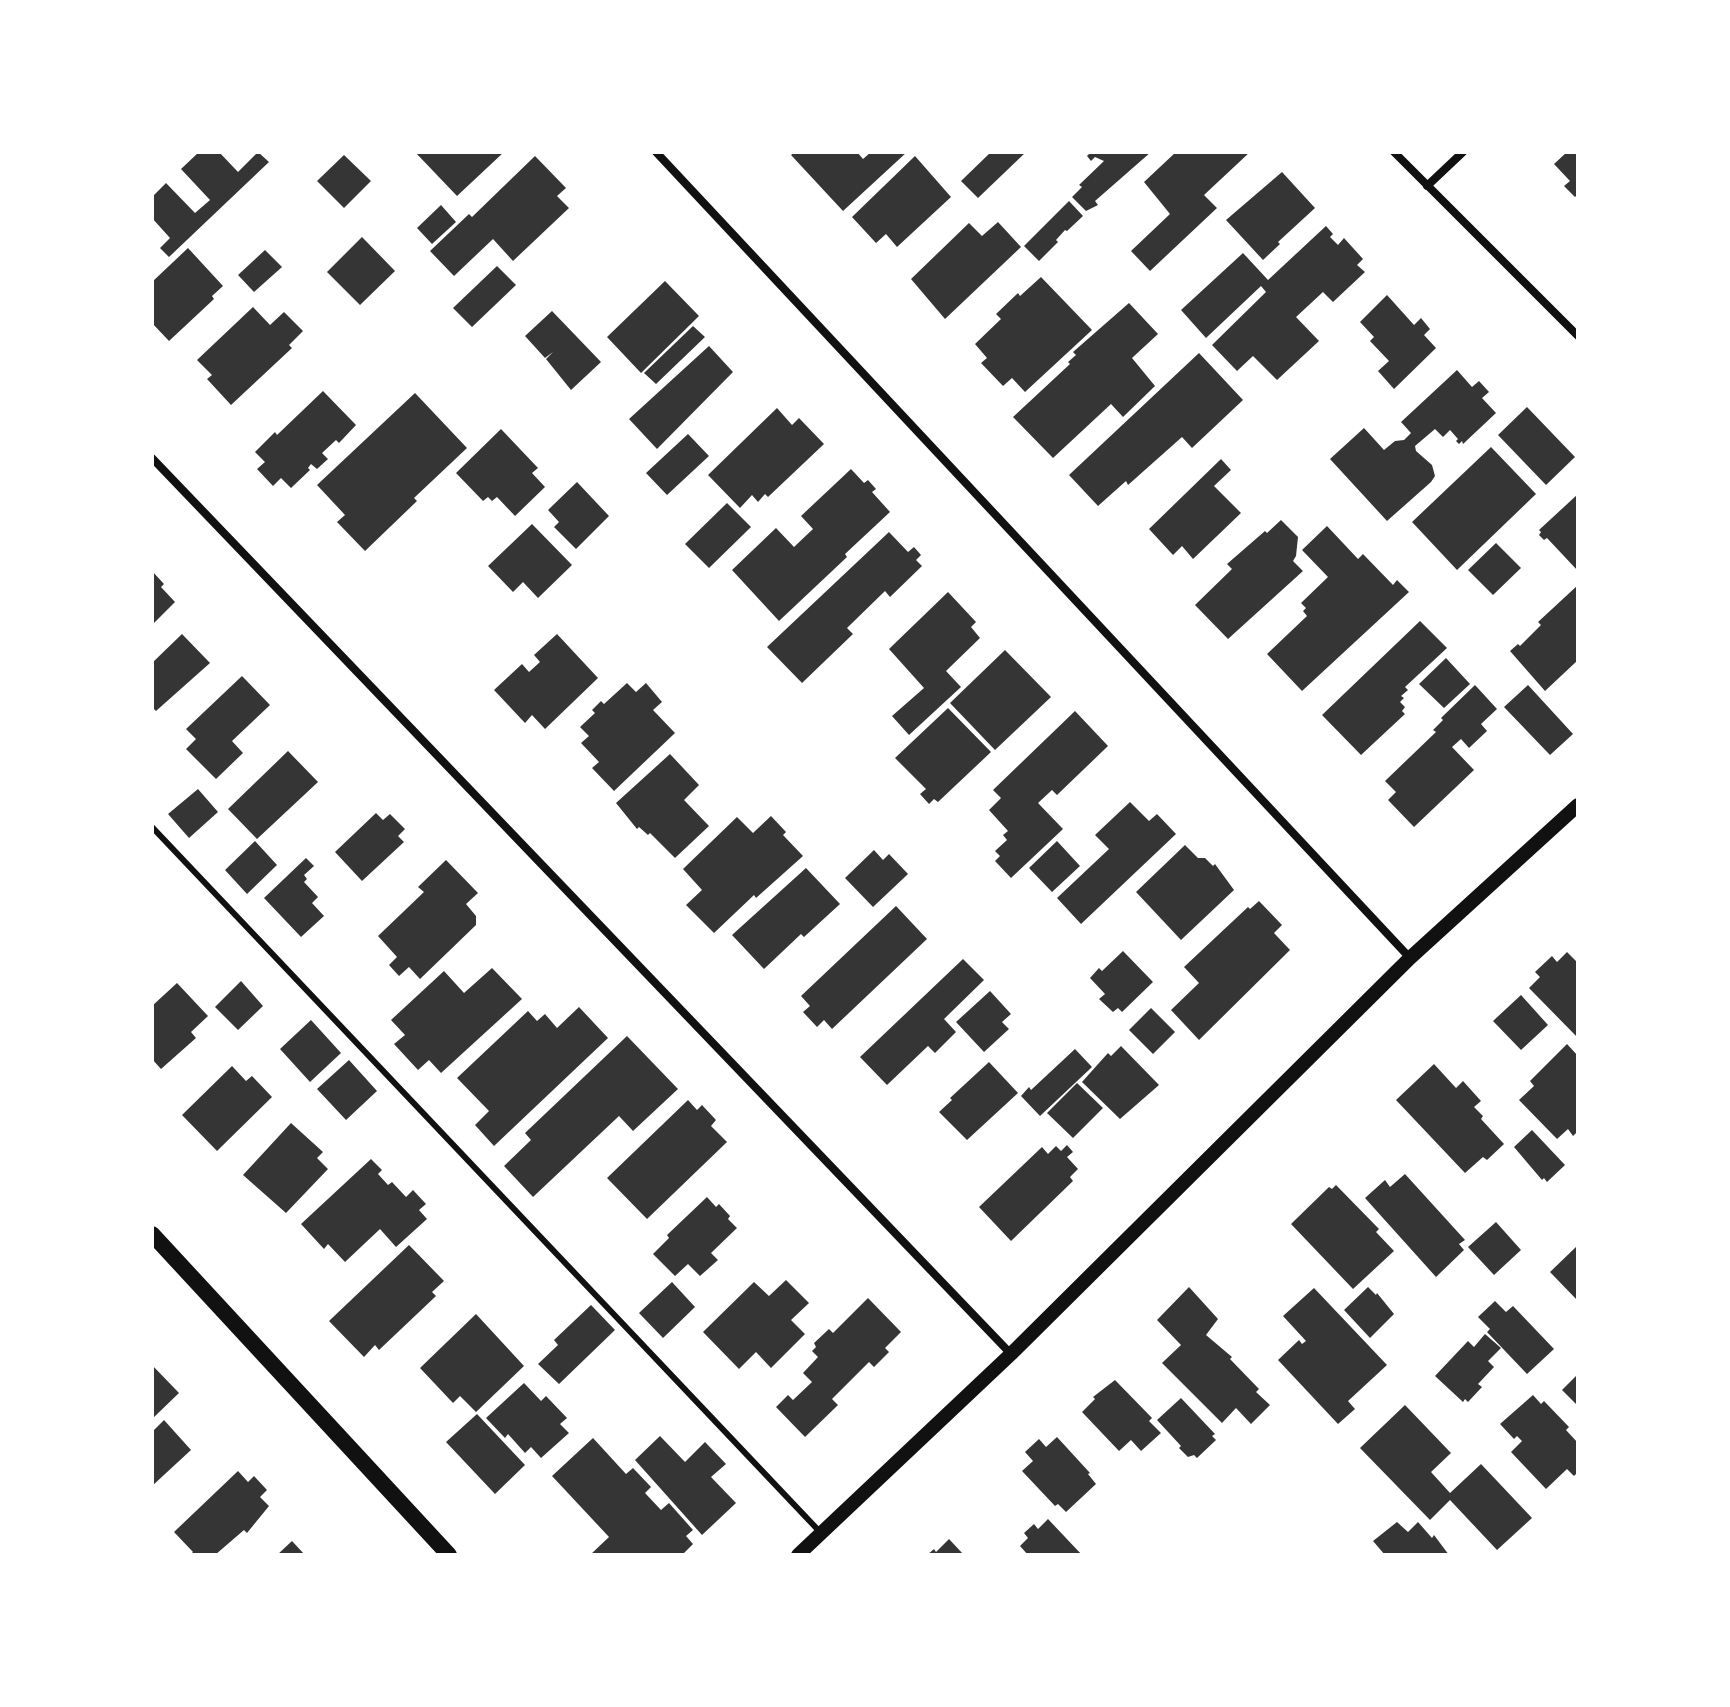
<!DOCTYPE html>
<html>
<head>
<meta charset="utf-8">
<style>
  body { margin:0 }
  #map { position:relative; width:1730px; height:1707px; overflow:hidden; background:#fff; font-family:"Noto Sans",sans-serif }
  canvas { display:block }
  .frame { position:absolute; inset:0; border:154px solid #fff; pointer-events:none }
</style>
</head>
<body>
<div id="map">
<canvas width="1730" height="1707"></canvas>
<div class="frame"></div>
</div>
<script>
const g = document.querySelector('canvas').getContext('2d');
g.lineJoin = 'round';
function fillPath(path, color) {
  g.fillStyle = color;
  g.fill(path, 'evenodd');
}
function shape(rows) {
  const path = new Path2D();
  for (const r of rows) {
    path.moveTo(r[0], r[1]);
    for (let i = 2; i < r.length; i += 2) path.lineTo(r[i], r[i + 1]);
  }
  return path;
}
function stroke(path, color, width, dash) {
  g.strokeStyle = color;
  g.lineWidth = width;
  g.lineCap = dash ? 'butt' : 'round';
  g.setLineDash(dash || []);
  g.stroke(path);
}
fillPath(shape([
  [199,152,219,152,238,172,258,152,269,162,169,257,160,248,170,238,152,218,152,197,166,183,195,213,210,200,181,169],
  [415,152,504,152,457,196],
  [795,152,857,152,863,159,871,152,907,152,843,211,791,155],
  [991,152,1026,152,978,198,961,181],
  [1091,152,1151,152,1095,201,1098,205,1086,211,1072,197,1082,187,1079,185,1104,161,1095,157,1091,161,1087,156],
  [1176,152,1250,152,1204,195,1217,208,1150,271,1131,251,1170,214,1144,182],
  [1567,152,1578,152,1578,194,1575,197,1564,186,1570,181,1554,164],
  [344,155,371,181,344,208,317,181],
  [535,156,566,188,557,196,569,208,513,261,493,239,454,276,430,251,469,214,472,217],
  [915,156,951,197,897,247,886,234,876,243,852,217],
  [1282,172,1315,208,1278,242,1280,244,1263,260,1226,220],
  [1069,201,1083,216,1067,231,1065,230,1056,240,1058,242,1039,261,1024,246],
  [441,205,456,222,432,244,417,228],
  [998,222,1021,247,945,319,911,279,969,223,982,236],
  [1326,226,1333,234,1330,237,1338,245,1344,238,1363,259,1357,265,1365,272,1333,302,1323,292,1296,317,1319,341,1277,380,1253,356,1237,371,1212,345,1266,292,1261,286,1206,338,1181,310,1243,253,1268,280],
  [362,237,395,271,360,305,327,272],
  [188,248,223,286,212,296,214,299,169,341,152,323,152,282],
  [265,250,282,267,254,292,238,275],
  [497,266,516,285,472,327,453,308],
  [1041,277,1092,330,1025,392,1012,378,1003,386,981,363,987,358,975,344,1001,319,996,314,1018,293,1020,296],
  [665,281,699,316,641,373,607,337],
  [1387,295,1414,325,1421,318,1430,329,1424,335,1436,348,1394,389,1378,371,1389,361,1370,341,1374,337,1360,322],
  [1129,303,1158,334,1132,358,1155,386,1123,417,1111,404,1053,458,1013,417,1070,364,1068,362,1076,355,1073,352],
  [253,307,270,325,284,312,303,331,289,345,292,348,231,405,207,379,212,375,197,360],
  [552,311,601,362,571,390,546,359,553,352,545,358,525,336],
  [693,326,705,337,656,384,644,373],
  [709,346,733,372,657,449,629,419],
  [1199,353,1243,400,1192,448,1182,437,1128,485,1126,481,1098,506,1069,475],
  [1457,370,1472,387,1479,381,1489,392,1482,398,1496,413,1463,444,1462,441,1459,444,1456,441,1458,439,1450,430,1443,437,1435,429,1415,446,1416,451,1432,465,1435,476,1431,482,1387,521,1330,459,1364,428,1384,450,1395,441,1404,440,1411,433,1401,422],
  [323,391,356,425,339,443,336,440,322,453,328,459,317,469,311,464,308,468,310,470,291,488,281,478,273,486,257,469,265,462,255,452,275,432,277,435],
  [415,393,467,448,414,498,417,501,365,551,337,522,345,515,317,485],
  [1527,407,1575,457,1546,485,1498,435],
  [777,408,792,425,799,418,824,444,768,497,765,494,758,502,752,495,740,508,708,475],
  [501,429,538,468,532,473,545,487,515,516,497,497,492,501,488,497,483,501,456,473],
  [688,434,709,456,667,495,646,473],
  [1491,447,1536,494,1457,570,1412,522],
  [1221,459,1231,470,1214,486,1241,513,1193,559,1182,546,1173,555,1149,529],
  [851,469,864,483,868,480,876,489,872,492,890,512,845,554,847,557,779,621,732,570,776,528,794,547,813,529,801,516],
  [577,482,609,516,576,549,554,527,559,522,548,510],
  [1578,494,1578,571,1547,538,1544,540,1539,535,1541,532,1539,530],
  [727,503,751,527,709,568,685,544],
  [1281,520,1298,537,1296,556,1293,561,1303,571,1228,639,1195,605,1232,569,1227,564,1265,531,1267,533],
  [532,524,572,565,538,598,523,582,513,592,488,566],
  [1327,526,1358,559,1363,554,1393,585,1397,580,1409,592,1302,691,1267,654,1307,616,1303,611,1306,608,1301,603,1328,577,1302,550],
  [889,532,908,552,914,547,921,555,916,560,922,566,890,597,885,591,847,628,853,634,802,683,767,647],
  [1496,543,1521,568,1493,595,1468,570],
  [152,571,164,584,161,587,175,602,152,625],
  [1578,585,1578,660,1545,691,1510,651,1518,644,1520,646,1541,625,1538,622],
  [948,592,976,622,971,627,980,638,946,671,961,687,909,735,892,716,924,688,889,649],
  [1420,621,1447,648,1405,687,1408,690,1401,696,1404,698,1400,702,1405,707,1402,711,1405,714,1361,755,1322,715],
  [182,634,210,663,156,711,152,707,152,663],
  [557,634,598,678,545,729,532,715,525,723,494,690,522,664,529,672,540,662,534,655],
  [1005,650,1051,697,995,750,950,703],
  [1446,658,1470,684,1444,708,1419,684],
  [242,676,270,705,232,741,243,753,216,779,186,749,196,739,186,729],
  [627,683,636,692,646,683,662,702,653,710,675,733,614,791,592,768,599,762,581,743,589,736,580,727,595,713,592,710,601,701,604,704],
  [1475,685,1497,709,1481,724,1487,731,1469,748,1461,739,1452,747,1474,770,1414,827,1388,800,1396,792,1385,781,1436,732,1433,730,1443,720,1441,718],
  [1528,685,1573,734,1550,755,1504,707],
  [948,708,991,752,938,802,934,799,929,804,920,794,926,789,895,758],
  [1075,711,1108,746,1057,795,1052,790,1038,803,1063,829,1011,878,995,861,1000,856,995,851,1007,840,1003,835,1008,831,989,810,1001,798,993,790],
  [288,751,318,782,257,839,228,809],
  [670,754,699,785,684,800,709,826,675,858,650,833,648,835,639,827,637,829,616,803],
  [198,789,218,812,189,838,168,814],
  [1130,802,1149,821,1157,814,1176,834,1081,924,1057,898,1109,849,1095,835],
  [376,813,383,820,390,814,405,829,398,836,404,842,362,881,335,852],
  [771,816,786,832,783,835,803,856,756,898,754,895,714,933,686,905,702,890,683,869,737,817,753,833],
  [255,841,277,865,247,894,225,870],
  [1057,841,1080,866,1052,892,1029,868],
  [1185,845,1198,858,1205,858,1213,866,1215,864,1234,890,1181,940,1136,892],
  [874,850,883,860,889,854,908,874,873,907,845,878],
  [306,858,314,866,304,875,307,879,304,882,318,897,312,903,324,916,301,937,264,898],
  [446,860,478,893,466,904,476,916,476,925,420,979,409,967,399,976,389,965,397,957,378,936,424,892,418,887],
  [806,868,840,904,804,937,801,934,764,969,732,935],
  [1259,901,1282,925,1274,933,1290,950,1199,1040,1171,1010,1199,983,1184,967,1248,907,1250,909],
  [896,906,927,939,832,1029,824,1020,817,1027,803,1012,810,1006,801,996],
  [1123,951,1153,982,1122,1012,1118,1008,1113,1012,1099,999,1105,994,1090,978,1099,968,1102,971],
  [1567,952,1578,963,1578,1038,1529,988,1540,977,1535,972,1552,956,1557,962],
  [963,959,984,980,944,1019,956,1032,935,1053,928,1046,887,1085,860,1057],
  [492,968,522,999,441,1073,429,1060,418,1070,394,1044,405,1035,391,1020,444,971,464,993],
  [241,981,263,1006,238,1030,215,1007],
  [177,983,208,1016,191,1032,196,1038,161,1069,152,1059,152,1006],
  [990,991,1011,1014,1002,1022,1009,1029,984,1052,956,1022],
  [1521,995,1548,1025,1521,1050,1493,1021],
  [579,1007,608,1038,494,1146,475,1125,489,1111,457,1078,528,1011,537,1021,545,1014,557,1028],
  [1151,1008,1175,1032,1153,1054,1129,1030],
  [311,1020,341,1053,310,1082,280,1049],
  [627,1036,678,1089,633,1131,619,1116,533,1197,504,1166,531,1140,525,1133],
  [1567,1044,1578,1056,1578,1131,1573,1136,1568,1129,1557,1139,1519,1100,1534,1086,1530,1081],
  [1121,1046,1159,1085,1120,1119,1082,1082,1108,1053,1111,1056],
  [1075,1049,1092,1067,1040,1116,1021,1096,1029,1087,1031,1090],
  [349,1060,377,1091,346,1120,317,1089],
  [989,1062,1018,1093,967,1140,939,1112,952,1100,950,1098],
  [1434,1064,1456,1088,1463,1081,1481,1101,1474,1107,1483,1116,1481,1119,1504,1144,1487,1160,1483,1157,1465,1173,1396,1100],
  [232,1066,246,1081,252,1076,272,1097,217,1151,182,1115],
  [1077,1083,1103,1108,1073,1138,1047,1113],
  [688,1100,697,1110,702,1105,716,1120,711,1126,727,1142,647,1219,607,1178],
  [291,1123,323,1152,317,1158,328,1169,286,1213,243,1175],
  [1532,1130,1565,1165,1547,1182,1544,1178,1542,1180,1514,1147],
  [1067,1145,1073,1152,1067,1157,1078,1169,1070,1177,1073,1181,1011,1241,979,1207,1042,1147,1048,1154,1056,1146,1061,1151],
  [371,1159,382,1170,378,1174,388,1185,392,1182,406,1197,413,1190,426,1204,419,1210,427,1219,396,1247,380,1229,345,1262,328,1244,324,1249,301,1224],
  [1405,1174,1465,1240,1459,1244,1464,1250,1436,1277,1365,1198,1385,1180,1390,1187],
  [1336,1185,1379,1229,1376,1232,1394,1251,1353,1289,1291,1224,1329,1187,1332,1189],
  [707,1197,716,1207,719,1204,730,1216,728,1219,737,1228,711,1253,718,1260,700,1276,688,1264,675,1276,653,1254,669,1238,667,1235],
  [1496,1222,1521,1250,1494,1275,1468,1247],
  [409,1245,444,1281,432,1292,436,1296,379,1350,375,1345,364,1357,329,1321],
  [1576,1247,1578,1249,1578,1301,1550,1272],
  [786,1280,809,1303,791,1320,805,1334,771,1368,756,1352,739,1369,703,1332,754,1282,769,1296],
  [672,1282,695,1307,663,1338,639,1313],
  [1189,1287,1218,1319,1206,1335,1232,1357,1230,1359,1259,1389,1256,1392,1270,1405,1251,1424,1236,1408,1222,1423,1162,1363,1181,1345,1157,1320],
  [1368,1287,1376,1295,1377,1293,1394,1314,1370,1338,1344,1310],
  [1314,1288,1387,1365,1348,1401,1355,1409,1338,1424,1278,1360,1299,1340,1302,1344,1306,1341,1283,1316],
  [868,1298,901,1332,885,1348,889,1352,874,1367,869,1362,832,1399,838,1405,805,1437,776,1407,788,1395,793,1400,812,1382,803,1373,818,1357,812,1351,816,1347,814,1343,829,1329,833,1333],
  [1495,1301,1506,1312,1513,1306,1554,1349,1527,1374,1487,1332,1490,1329,1478,1317],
  [591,1305,615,1330,559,1384,538,1364,558,1345,554,1340],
  [476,1314,524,1366,476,1412,460,1396,453,1403,420,1368],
  [1485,1334,1501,1348,1488,1361,1494,1367,1478,1384,1482,1387,1468,1402,1465,1399,1463,1402,1435,1376,1468,1341,1474,1347],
  [152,1365,179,1393,152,1419],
  [1578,1374,1578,1406,1562,1390],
  [1115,1380,1152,1418,1149,1421,1161,1433,1141,1451,1131,1440,1119,1451,1082,1412,1095,1399,1093,1397],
  [524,1383,541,1401,546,1396,567,1418,560,1424,569,1433,541,1458,531,1447,525,1453,508,1434,505,1438,486,1418],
  [1533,1395,1541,1404,1544,1401,1569,1427,1566,1430,1578,1443,1578,1472,1574,1476,1567,1469,1546,1489,1511,1452,1522,1441,1517,1436,1514,1439,1500,1424],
  [1181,1398,1215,1434,1212,1436,1216,1440,1197,1458,1194,1455,1188,1457,1179,1448,1181,1446,1157,1420],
  [1405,1405,1451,1453,1431,1472,1450,1493,1481,1464,1532,1518,1497,1550,1450,1500,1430,1520,1360,1448],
  [477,1414,525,1465,495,1494,446,1442],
  [164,1420,191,1450,152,1486,152,1432],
  [660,1436,685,1462,705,1442,726,1464,711,1477,736,1503,702,1535,635,1460],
  [1057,1437,1090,1473,1088,1474,1096,1484,1066,1512,1058,1504,1055,1506,1022,1471,1033,1461,1025,1452,1039,1439,1046,1447],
  [593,1438,626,1474,633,1468,651,1487,645,1493,661,1510,669,1503,693,1530,686,1536,693,1544,682,1555,590,1555,609,1537,552,1476],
  [238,1471,248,1482,254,1476,267,1490,260,1497,269,1506,247,1533,244,1530,215,1555,190,1555,193,1552,174,1532],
  [1048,1519,1082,1555,1028,1555,1020,1546,1028,1538,1024,1533,1034,1524,1038,1529],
  [1397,1522,1408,1532,1418,1522,1432,1538,1434,1535,1449,1555,1385,1555,1373,1541],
  [949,1539,964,1555,927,1555,934,1549,936,1552],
  [292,1541,305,1555,277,1555]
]), '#353535');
stroke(shape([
  [152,827,821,1533]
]), '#111', 6);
stroke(shape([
  [656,152,1410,958],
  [1394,152,1578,336],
  [1427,186,1463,152],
  [152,458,1011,1354]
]), '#111', 8);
stroke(shape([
  [798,1555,1011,1354,1410,958,1578,805]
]), '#111', 14);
stroke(shape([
  [152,1234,449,1555]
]), '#111', 16);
</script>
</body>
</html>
